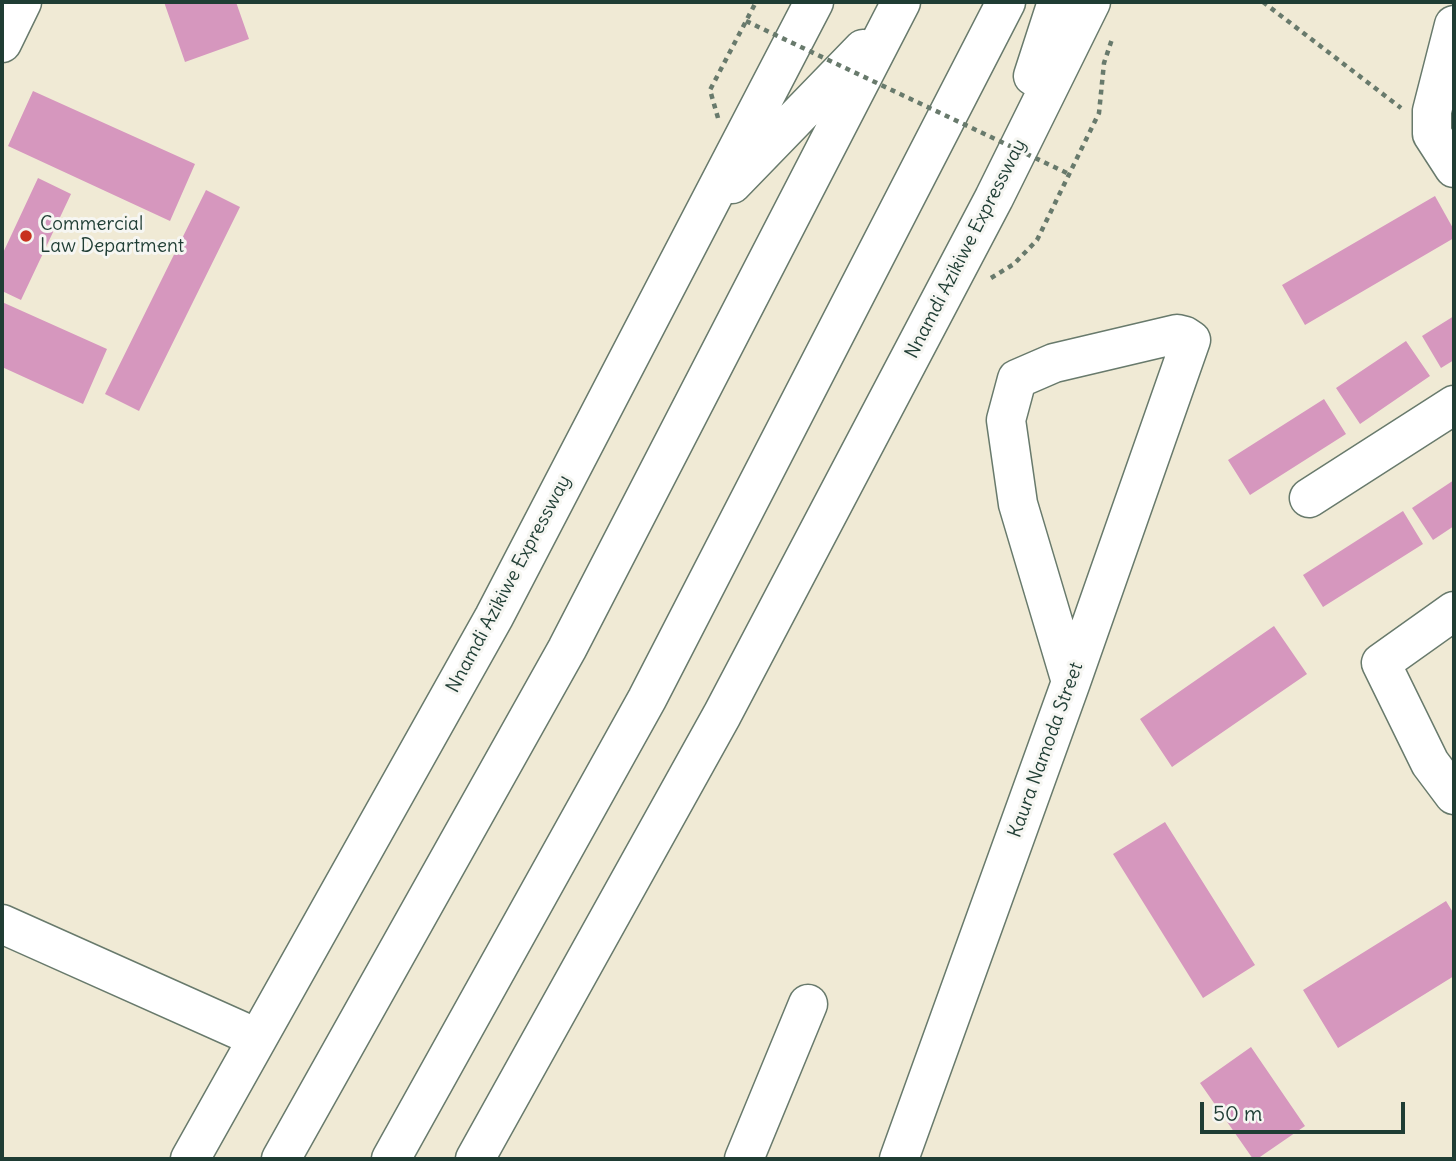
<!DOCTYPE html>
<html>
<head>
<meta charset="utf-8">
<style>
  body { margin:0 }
  #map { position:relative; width:1456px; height:1161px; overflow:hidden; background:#f0ead5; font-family:Delius,sans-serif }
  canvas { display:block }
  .frame { position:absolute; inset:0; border:4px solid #1f3d34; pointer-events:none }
  .scale { position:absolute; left:1200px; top:1102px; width:205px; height:32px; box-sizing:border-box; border:4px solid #1f3d34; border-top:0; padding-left:9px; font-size:21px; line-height:24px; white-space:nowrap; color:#1f3d34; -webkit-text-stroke:5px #f6f6f2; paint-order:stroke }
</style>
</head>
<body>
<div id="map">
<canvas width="1456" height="1161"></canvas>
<div class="frame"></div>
<div class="scale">50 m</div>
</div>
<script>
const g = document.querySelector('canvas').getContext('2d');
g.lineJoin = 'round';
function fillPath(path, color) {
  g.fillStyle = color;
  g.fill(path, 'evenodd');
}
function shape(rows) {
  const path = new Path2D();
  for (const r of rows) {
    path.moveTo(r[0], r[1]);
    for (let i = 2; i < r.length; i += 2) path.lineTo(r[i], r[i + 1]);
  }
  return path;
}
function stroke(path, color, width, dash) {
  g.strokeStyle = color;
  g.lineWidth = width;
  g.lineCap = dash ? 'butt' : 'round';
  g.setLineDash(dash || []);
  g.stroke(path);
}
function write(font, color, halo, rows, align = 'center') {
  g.font = font + ' Delius,sans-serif';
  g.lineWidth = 6;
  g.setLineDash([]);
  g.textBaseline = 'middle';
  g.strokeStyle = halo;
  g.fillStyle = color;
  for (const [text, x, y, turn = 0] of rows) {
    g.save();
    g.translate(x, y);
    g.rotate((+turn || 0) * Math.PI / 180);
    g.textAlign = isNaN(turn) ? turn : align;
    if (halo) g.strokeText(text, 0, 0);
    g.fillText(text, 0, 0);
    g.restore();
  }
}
fillPath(shape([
  [164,2,236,2,249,39,185,62],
  [33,91,195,164,170,221,8,146],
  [38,178,71,194,21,300,2,291,2,255],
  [206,190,240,207,139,411,105,394],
  [1435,196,1454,230,1454,238,1305,325,1282,285],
  [2,302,107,349,83,404,2,367],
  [1454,316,1454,360,1441,368,1422,336],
  [1406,341,1430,376,1360,424,1336,388],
  [1324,399,1346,434,1250,495,1228,460],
  [1454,480,1454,526,1433,540,1412,508],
  [1403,511,1423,544,1323,607,1303,575],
  [1274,626,1307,674,1172,767,1140,719],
  [1165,822,1255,965,1203,998,1113,854],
  [1446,901,1454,914,1454,976,1338,1048,1303,990],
  [1251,1047,1305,1126,1257,1159,1253,1159,1200,1083]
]), '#d697be');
const minor = shape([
  [1454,25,1432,111,1432,134,1454,168],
  [2,43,22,2],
  [1309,498,1454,405],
  [1454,611,1381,663,1430,763,1454,795],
  [2,924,257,1038],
  [744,1159,808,1004],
  [899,1159,1071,682,1191,340,1185,336,1177,334,1054,363,1017,379,1006,420,1018,504,1071,682]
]);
const highway = shape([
  [1033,76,1057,2],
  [732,184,863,49],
  [190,1159,494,617,814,2],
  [281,1159,567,649,901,2],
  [391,1159,647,699,1006,2],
  [475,1159,722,715,994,198,1091,2]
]);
stroke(minor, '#687a6c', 41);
stroke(highway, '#687a6c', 41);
stroke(shape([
  [1263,2,1401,108],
  [718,118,710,90,756,2],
  [991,278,1014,264,1037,240,1099,113,1104,63,1112,39]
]), '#687a6c', 4.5, [5, 5]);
stroke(minor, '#fff', 38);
stroke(highway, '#fff', 38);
stroke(shape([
  [746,21,1069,174]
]), '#687a6c', 4.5, [5, 5]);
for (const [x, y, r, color] of [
  [26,236,7,"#c8321e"]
]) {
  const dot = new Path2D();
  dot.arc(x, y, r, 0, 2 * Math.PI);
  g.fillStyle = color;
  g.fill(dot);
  stroke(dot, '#f6f6f2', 2.5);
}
write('19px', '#1f3d34', '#f6f6f2', [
  ["Commercial",40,225],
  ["Law Department",40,247]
], 'left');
write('19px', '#1f3d34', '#f6f6f2', [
  ["Nnamdi Azikiwe Expressway",966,249,-63],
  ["Nnamdi Azikiwe Expressway",509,584,-62],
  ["Kaura Namoda Street",1046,750,-70]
]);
</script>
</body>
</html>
